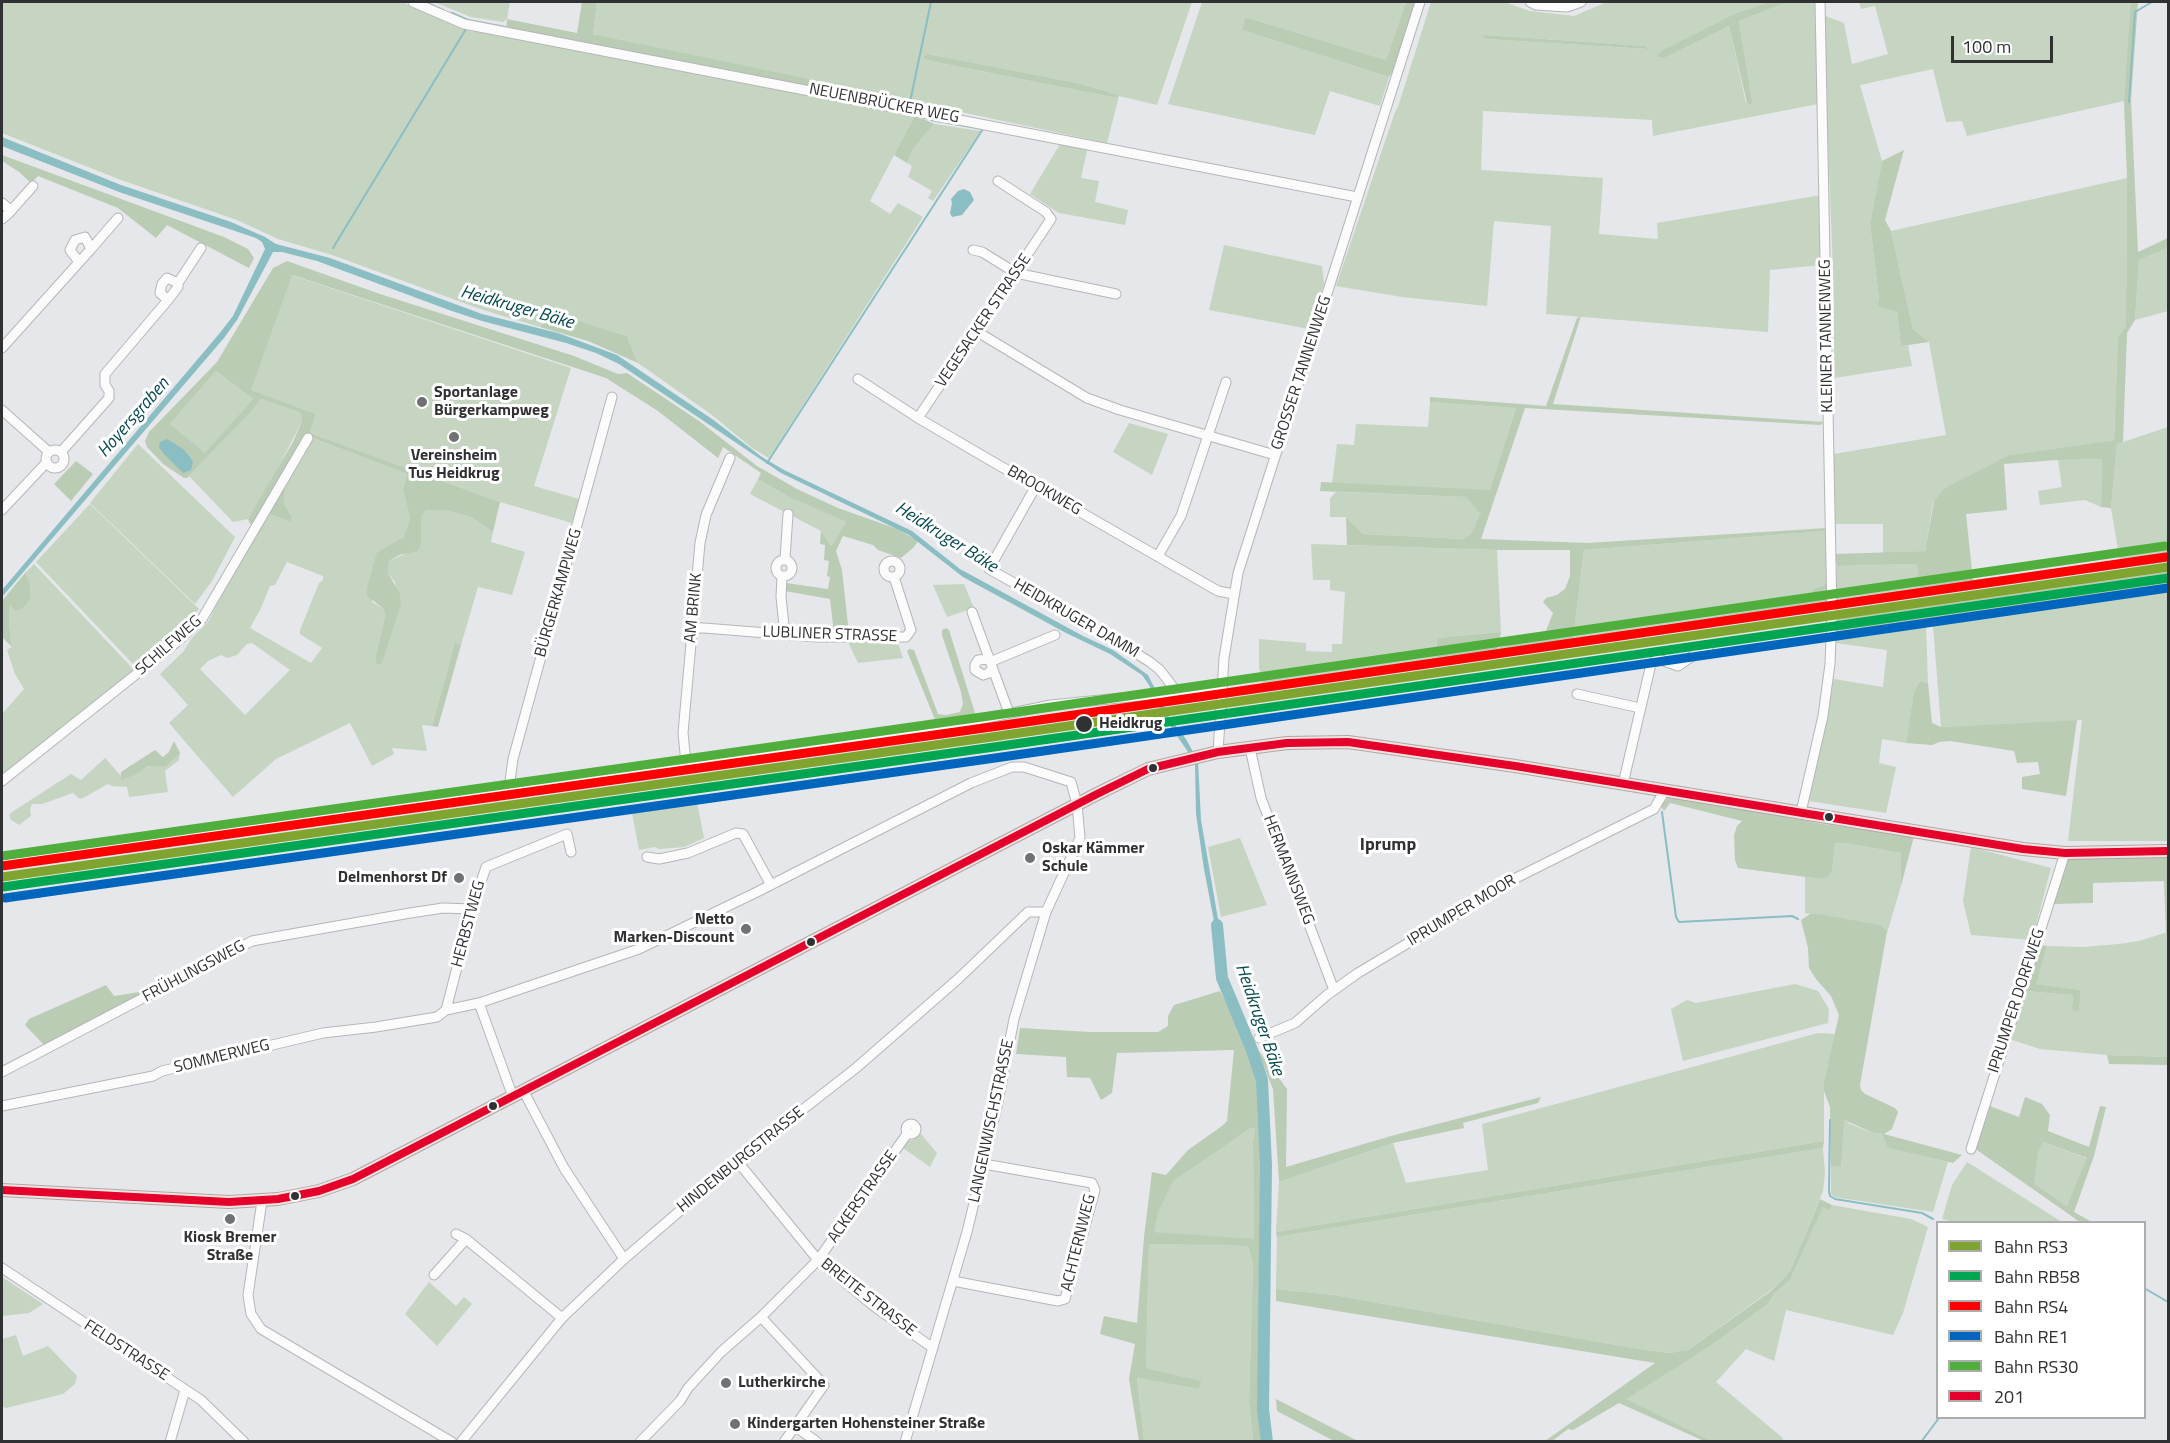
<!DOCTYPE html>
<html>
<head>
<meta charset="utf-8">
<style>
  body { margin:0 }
  #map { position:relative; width:2170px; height:1443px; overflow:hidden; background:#e5e7ea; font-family:"Titillium Web",sans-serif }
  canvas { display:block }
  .frame { position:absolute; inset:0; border:3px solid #303133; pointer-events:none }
  .legend { position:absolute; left:1936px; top:1221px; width:210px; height:198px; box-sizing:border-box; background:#fff; border:2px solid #acadad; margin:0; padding:8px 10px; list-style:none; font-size:18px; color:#303133 }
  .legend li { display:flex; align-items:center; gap:12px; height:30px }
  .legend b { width:30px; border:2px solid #acadad }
  .scale { position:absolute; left:1951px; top:36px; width:102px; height:27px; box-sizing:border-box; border:3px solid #303133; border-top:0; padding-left:8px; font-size:18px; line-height:21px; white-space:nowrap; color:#303133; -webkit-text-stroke:4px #fff; paint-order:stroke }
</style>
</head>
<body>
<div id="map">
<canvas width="2170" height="1443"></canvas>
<div class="frame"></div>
<ul class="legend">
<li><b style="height:8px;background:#80a430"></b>Bahn RS3</li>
<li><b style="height:8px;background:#00a651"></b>Bahn RB58</li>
<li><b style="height:8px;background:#f00"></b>Bahn RS4</li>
<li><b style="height:8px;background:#0065bd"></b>Bahn RE1</li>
<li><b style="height:8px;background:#50ae3d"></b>Bahn RS30</li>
<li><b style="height:8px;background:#e4002b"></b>201</li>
</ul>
<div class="scale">100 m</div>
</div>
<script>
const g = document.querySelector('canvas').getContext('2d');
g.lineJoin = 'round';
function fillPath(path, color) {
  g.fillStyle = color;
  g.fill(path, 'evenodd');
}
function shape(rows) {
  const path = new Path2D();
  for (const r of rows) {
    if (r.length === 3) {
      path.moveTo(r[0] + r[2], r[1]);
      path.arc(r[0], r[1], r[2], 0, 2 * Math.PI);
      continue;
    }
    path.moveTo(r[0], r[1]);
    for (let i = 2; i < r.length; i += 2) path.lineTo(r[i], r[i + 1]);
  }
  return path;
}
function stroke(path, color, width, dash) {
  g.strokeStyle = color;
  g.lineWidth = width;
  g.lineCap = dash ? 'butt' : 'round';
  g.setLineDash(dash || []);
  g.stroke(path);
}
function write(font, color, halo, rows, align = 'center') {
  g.font = font + ' "Titillium Web",sans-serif';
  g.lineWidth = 6;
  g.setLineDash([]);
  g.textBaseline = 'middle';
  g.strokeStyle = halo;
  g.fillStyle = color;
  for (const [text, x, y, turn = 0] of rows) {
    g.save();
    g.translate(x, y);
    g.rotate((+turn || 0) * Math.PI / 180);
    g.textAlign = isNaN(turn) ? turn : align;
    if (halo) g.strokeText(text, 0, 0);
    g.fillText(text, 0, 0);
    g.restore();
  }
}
fillPath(shape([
  [2,2,402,2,469,31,505,36,915,115,870,201,890,214,898,203,923,217,769,458,752,448,712,415,638,363,627,336,555,315,540,327,483,310,332,255,278,239,237,220,121,180,2,133],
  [434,2,510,2,507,19,503,22,471,17],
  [597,2,1192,2,1157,105,1119,96,1107,143,593,34],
  [928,54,1077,83,1119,95,1117,98,935,62,925,59],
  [1202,2,1406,2,1386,60,1245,17,1242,30,1389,77,1380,106,1330,91,1315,135,1168,104],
  [1431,2,1504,2,1530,11,1574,16,1607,2,1769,2,1734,14,1662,51,1658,57,1664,58,1729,26,1746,103,1752,100,1739,21,1788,2,1816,2,1818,104,1653,136,1652,120,1483,111,1481,170,1603,178,1599,234,1658,239,1657,223,1821,195,1822,265,1770,270,1768,332,1546,314,1551,226,1494,221,1487,306,1402,297,1336,286,1395,112,1398,107],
  [1486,35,1645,46,1647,49,1486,39,1482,36],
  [1859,2,2131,2,2132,4,2124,101,1967,136,1962,121,1946,122,1933,69,1860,85,1882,161,1870,224,1879,298,1877,307,1897,312,1901,346,1908,345,1912,366,1834,378,1834,297,1823,15,1844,23,1852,64,1888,54,1875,6,1861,9],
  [934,124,981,131,933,201,928,198,932,191,908,177,912,166,907,163,913,149],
  [1062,141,1088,146,1081,178,1099,181,1095,202,1128,210,1125,225,1059,213,1030,194],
  [2127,178,2126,326,2118,337,2114,440,2011,455,1933,502,1925,551,1883,553,1883,524,1834,524,1834,454,1946,435,1929,342,1913,329,1891,231],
  [1224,245,1322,266,1324,284,1309,329,1209,310],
  [2168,248,2168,311,2135,320,2139,260],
  [291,275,571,368,534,486,579,499,572,523,500,502,310,433,316,414,250,390],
  [216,371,253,399,205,454,170,424],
  [261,399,301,413,302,421,271,482,248,519,233,522,189,476,251,412],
  [1430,402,1516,408,1490,491,1332,483,1337,444,1354,445,1356,424,1428,427],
  [1129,423,1168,434,1152,475,1113,452],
  [2168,427,2168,555,2120,562,2111,508,2117,444],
  [313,438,407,474,403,490,410,518,404,538,377,552,372,602,384,609,385,617,375,659,382,663,394,619,399,611,395,582,388,573,389,561,409,552,421,530,421,518,426,510,445,510,471,517,493,532,491,542,525,552,512,595,478,587,461,645,455,644,432,726,422,725,427,751,392,748,394,754,372,766,350,723,276,759,233,797,169,723,188,705,160,674,183,652,192,638,208,622,234,570,266,513,291,522,292,517,284,503,285,488],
  [287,562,323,576,323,580,319,583,300,630,300,634,322,648,311,663,250,628,261,608,270,586,275,585],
  [252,643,290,670,245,715,200,669,208,661,221,655,228,658,237,655,247,644],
  [138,444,235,537,212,581,195,604,90,503],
  [2102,459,2101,507,2085,500,2040,505,2038,491,2062,487,2058,460],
  [758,479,789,497,846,522,831,546,821,531,750,494],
  [1336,492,1466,497,1480,514,1471,534,1463,539,1363,534,1346,517,1330,517,1330,498],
  [90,504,199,609,163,647,135,666,36,562],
  [1825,531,1828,583,1814,589,1804,602,1573,640,1584,550],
  [1311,544,1497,550,1501,632,1438,638,1437,665,1263,688,1259,667,1259,639,1306,643,1306,651,1332,652,1332,644,1342,644,1345,592,1330,590,1330,580,1313,580],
  [34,564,134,670,2,776,2,714,24,689,15,674,7,650,12,647,9,624,10,603,29,581,25,573],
  [1917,564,1920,590,1853,597,1848,601,1849,604,1834,609,1837,566],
  [964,584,974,608,947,617,933,585],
  [2168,586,2168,841,2068,841,2082,720,1941,727,1933,626],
  [1926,626,1928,683,1920,681,1914,691,1906,743,1882,739,1879,763,1896,767,1886,813,1809,801,1834,679,1883,687,1887,650,1835,643,1836,633],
  [848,642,898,643,903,658,858,663],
  [180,751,179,760,165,771,168,792,129,797,127,787,112,786,108,784,83,798,80,799,73,793,42,804,32,804,30,810,31,816,19,825,11,820,9,815,12,812,71,774,81,780,105,758,123,778,153,765,164,767],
  [696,797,704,838,684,847,659,849,655,847,639,850,632,813],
  [1240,838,1267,905,1221,917,1208,847],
  [1835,843,1845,843,1901,853,1901,886,1887,933,1881,925,1805,913,1805,877,1821,879,1829,875,1832,872],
  [1971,847,2051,868,2032,940,1971,935,1963,901],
  [2168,932,2168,1057,2107,1055,2040,1049,2009,1039,2025,991,2073,995,2072,1010,2079,1010,2081,990,2035,984,2047,946,2083,947,2119,944,2139,941],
  [1795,984,1818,991,1829,1009,1828,1023,1683,1061,1671,1009,1687,1000,1696,1003],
  [1818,1033,1835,1034,1824,1081,1824,1141,1276,1232,1279,1182,1393,1143,1406,1183,1488,1170,1482,1124],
  [1843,1119,1850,1124,1874,1133,1882,1133,1889,1148,1948,1162,1933,1212,1834,1197,1831,1194,1831,1166,1841,1166],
  [1251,1128,1255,1128,1253,1142,1254,1240,1153,1232,1158,1213,1172,1181],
  [920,1133,937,1153,930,1167,903,1148,908,1141,913,1140],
  [2043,1142,2088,1159,2067,1206,2033,1184,2038,1154],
  [1823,1148,1825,1173,1823,1191,1790,1271,1771,1290,1688,1350,1671,1353,1633,1348,1333,1295,1276,1289,1277,1237],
  [1967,1162,2062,1222,1954,1222,1942,1219,1952,1185],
  [1832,1205,1911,1219,1928,1227,1903,1313,1893,1335,1786,1310,1774,1361,1746,1349,1716,1382,1784,1439,1777,1442,1711,1441,1625,1399,1709,1347,1768,1304,1774,1294,1790,1280,1823,1206,1830,1209],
  [1149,1244,1248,1246,1253,1264,1249,1400,1253,1441,1144,1441,1137,1378,1199,1389,1200,1381,1146,1368],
  [2,1277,43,1304,29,1313,2,1316],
  [429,1282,456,1306,464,1297,472,1304,437,1346,405,1314],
  [16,1335,23,1356,48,1346,77,1376,75,1384,63,1394,6,1408,2,1406,2,1339]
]), '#c5d5c1');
fillPath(shape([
  [582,2,597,2,593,34,818,81,815,89,506,29,507,19,577,33],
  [1406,2,1417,2,1394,70,1389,77,1242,30,1245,17,1386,60],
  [1769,2,1788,2,1739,21,1752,100,1751,105,1747,103,1729,26,1664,58,1657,57,1661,51,1734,14],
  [2131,2,2138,2,2131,100,2138,252,2168,238,2168,248,2139,260,2135,320,2127,333,2123,442,2117,444,2111,508,2101,507,2102,459,2058,460,2004,464,2007,510,1966,514,1973,580,2168,555,2168,562,1849,604,1848,601,1853,597,1920,590,1917,564,1837,566,1835,554,1925,551,1934,501,1945,488,2010,455,2114,440,2118,337,2126,326,2127,178,2124,101],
  [1486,35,1645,46,1648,49,1486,39,1481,36],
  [928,54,1077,83,1119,95,1117,98,935,62,925,59,924,56],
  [915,115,934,124,913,149,907,163,894,155],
  [1904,150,1885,220,1891,231,1913,329,1929,342,1901,346,1897,312,1877,307,1879,298,1870,224,1882,161],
  [2,155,224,237,248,249,254,258,249,268,167,225,156,238,118,208,38,176,31,183,19,172,2,161],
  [287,261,380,294,574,356,618,374,627,373,699,421,757,466,797,489,838,508,897,529,918,541,914,547,901,558,878,550,873,545,843,536,836,551,842,570,849,634,834,633,830,599,785,591,786,583,828,589,830,577,827,576,829,561,824,560,825,545,820,544,821,531,831,546,846,522,789,497,758,479,761,473,723,447,718,458,658,411,606,378,292,275,251,390,316,414,310,433,500,502,493,532,471,517,445,510,426,510,421,518,421,543,418,551,399,555,389,561,388,573,400,594,401,604,382,663,378,665,375,659,385,617,384,609,367,596,367,588,377,552,404,537,410,518,403,490,407,474,313,438,291,474,285,488,284,503,292,517,291,522,266,513,258,522,250,524,248,519,293,442,302,421,301,413,261,399,251,412,187,478,184,478,163,464,147,447,145,441,149,432,217,362,273,268],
  [216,371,253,399,205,453,170,424],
  [554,314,627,336,638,363,588,341,540,327],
  [1581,316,1553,404,1824,422,1820,425,1525,408,1481,539,1588,543,1827,528,1825,531,1584,550,1573,640,1804,602,1814,589,1828,583,1827,608,1583,646,1504,655,1497,654,1437,665,1437,638,1501,632,1498,648,1516,643,1531,641,1546,631,1553,613,1543,602,1546,598,1557,595,1565,589,1570,576,1570,550,1497,550,1347,545,1346,517,1363,534,1463,539,1471,534,1480,514,1466,497,1320,491,1321,482,1490,490,1516,408,1430,402,1430,397,1546,406,1577,318],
  [76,461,93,474,71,501,54,484],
  [2168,571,2168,586,1933,626,1836,633,1834,618],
  [25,573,29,581,31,598,22,609,15,610,10,604,9,624,12,647,2,637,2,601],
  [946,628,949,630,975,713,972,716,964,718,936,722,907,651,909,649,914,650,938,714,946,715,960,712,963,704,961,692,942,635,942,630],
  [455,643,461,645,438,727,432,726],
  [1920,681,1928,683,1932,723,1941,727,2077,720,2066,796,2022,789,2022,777,2040,774,2038,762,2017,763,2014,751,1950,741,1939,742,1932,745,1906,743,1914,691],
  [174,741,180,753,165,767,149,766,134,775,121,780,121,772,127,768,155,750,163,757,169,752],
  [1670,795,1823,824,1914,836,1901,886,1901,853,1845,843,1835,843,1832,872,1826,878,1821,879,1738,868,1735,860,1734,835,1737,826,1742,821,1670,803,1664,811,1661,806],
  [2068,857,2168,857,2168,932,2166,933,2164,881,2093,883,2093,903,2054,904],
  [1810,914,1818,914,1881,925,1887,932,1860,1085,1861,1090,1865,1094,1895,1108,1898,1112,1892,1129,1884,1134,1962,1155,1953,1163,1888,1148,1882,1133,1874,1133,1844,1120,1841,1166,1831,1166,1830,1107,1824,1091,1824,1081,1839,1015,1831,996,1816,979,1809,968,1808,948,1801,920],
  [2041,945,2047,946,2036,984,2081,990,2079,1011,2072,1010,2073,995,2025,991],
  [106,985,114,996,140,992,143,996,45,1046,25,1025,29,1019],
  [1220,991,1251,1049,1261,1079,1266,1165,1262,1409,1266,1441,1253,1441,1249,1400,1253,1264,1248,1246,1149,1244,1146,1368,1201,1381,1199,1389,1137,1378,1144,1441,1139,1441,1129,1379,1135,1344,1100,1334,1104,1316,1137,1323,1144,1237,1152,1172,1166,1175,1188,1150,1222,1126,1227,1121,1234,1050,1117,1053,1112,1093,1101,1100,1090,1078,1067,1077,1066,1057,1016,1054,1020,1028,1090,1032,1158,1032,1168,1026,1168,1016,1174,1005],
  [1251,1128,1255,1128,1253,1142,1254,1239,1154,1232,1158,1213,1173,1181],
  [1256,1047,1287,1089,1286,1167,1391,1136,1541,1097,1538,1103,1463,1123,1464,1128,1393,1143,1279,1182,1273,1089],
  [2107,1055,2168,1057,2168,1065,2109,1064],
  [2025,1097,2042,1104,2050,1115,2048,1131,2089,1147,2100,1106,2106,1107,2094,1156,2074,1212,2092,1222,2080,1222,1974,1148,1987,1105,2019,1117],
  [2043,1142,2087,1158,2067,1206,2034,1184,2038,1154],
  [1824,1141,1823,1148,1277,1237,1276,1232],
  [1820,1199,1832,1205,1830,1210,1823,1207,1790,1280,1774,1294,1768,1304,1709,1347,1626,1399,1711,1441,1704,1441,1619,1403,1573,1430,1568,1429,1552,1441,1545,1441,1655,1363,1276,1301,1276,1289,1333,1295,1633,1348,1670,1353,1688,1350,1771,1291,1790,1271],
  [1276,1399,1358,1441,1334,1441,1277,1411]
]), '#baccb4');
fillPath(shape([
  [2,137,121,185,231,222,265,237,276,244,330,258,482,314,558,333,617,355,712,419,762,457,784,470,912,531,960,569,1083,636,1113,650,1148,675,1169,717,1186,739,1198,761,1201,820,1218,919,1218,942,1204,869,1196,814,1195,762,1164,717,1149,685,1142,675,1110,654,1066,633,963,577,909,535,781,473,619,364,596,353,566,343,482,321,449,310,317,261,282,252,273,252,237,320,224,338,2,597,2,590,219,334,233,316,265,249,262,242,256,238,119,192,2,146],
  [964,189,970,192,974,200,962,215,952,217,950,213,952,203,951,199,958,191],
  [167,439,183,449,190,457,193,462,191,470,183,473,163,453,159,447,160,442]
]), '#8bbec3');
stroke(shape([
  [425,2,443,10],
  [452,13,468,20,505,27],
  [910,102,931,2],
  [2129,102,2135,12,2152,2],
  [333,248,466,29],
  [767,463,983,129,931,120],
  [1662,812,1676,917,1679,922,1792,916,1798,919],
  [1830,1120,1829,1191,1830,1196,1835,1199,1922,1213,1933,1219],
  [2144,1288,2168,1302],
  [1921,1442,1939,1418]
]), '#8bbec3', 2);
stroke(shape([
  [1217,925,1222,978,1252,1050,1262,1080,1266,1165,1263,1409,1267,1442]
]), '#8bbec3', 12);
const minor = shape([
  [413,2,464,24,1357,197],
  [1530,2,1536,5,1567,7,1581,2],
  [2,203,8,208,9,213,2,219],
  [9,213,33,186],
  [91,249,118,218],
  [973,250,982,252,1016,273,1116,294],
  [178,283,201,248],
  [976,331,1087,398,1120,410,1275,455],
  [2,348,91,249,85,237,75,240,70,250,79,262],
  [858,379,918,418,988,459,1218,591,1234,594],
  [2,410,49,452],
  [918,418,1051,219,1046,212,998,181],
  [55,459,9],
  [61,452,109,398,109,391,105,385,105,374,168,300,160,293,162,284,167,278,178,283,178,287,168,300],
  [1036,486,989,569,1107,635,1150,662,1160,670,1176,691],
  [2,510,47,462],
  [1158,556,1181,516,1226,382],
  [785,559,788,514],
  [784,568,8],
  [892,569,8],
  [782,576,781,597,785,635],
  [972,612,1009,713],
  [692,633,698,628,704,628,817,637,906,637,911,630,894,577],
  [989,659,978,660,975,665,975,670,983,675,989,673,992,668],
  [990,662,1055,635],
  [1577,694,1640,708],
  [1250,748,1261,798,1334,990],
  [1218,752,1224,658,1238,573,1420,2],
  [686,763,683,733,700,543,706,515,730,458],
  [2,781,178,641,202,619,308,438],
  [1623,784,1651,664,1658,659,1678,666,1694,655,1708,650],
  [509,789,513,759,612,397],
  [1801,812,1823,716,1830,664,1832,614,1820,2],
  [647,857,659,859,688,853,736,833,743,834,771,885],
  [2,862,736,755,932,729,1051,705,1169,693,1222,686],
  [479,1003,513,1097],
  [446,1010,479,1003,639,949,759,891,971,783,1012,767,1024,767,1071,782,1077,804,1080,838,1046,912,1014,1019,997,1107,967,1232,905,1442],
  [1259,1038,1295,1023,1327,995,1358,973,1518,877,1654,809,1665,790],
  [2,1072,252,941,410,913,443,908,472,909],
  [524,1092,564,1168,624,1259],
  [2,1106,153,1076,162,1071,323,1033,376,1027,437,1017,446,1010,472,909,486,867,567,834,571,852],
  [911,1129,5],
  [1971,1149,2065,853],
  [738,1162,818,1260,875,1307,933,1348],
  [262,1201,248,1295,251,1314,261,1329,452,1442],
  [456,1234,466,1239,562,1318],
  [2,1268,201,1400,244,1442],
  [434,1275,466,1239],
  [953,1281,1058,1301,1065,1299,1095,1190,1092,1183,984,1164],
  [761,1317,824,1385,784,1442],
  [796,1427,817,1442],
  [170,1442,185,1390],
  [461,1442,562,1318,624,1259,747,1153,856,1068,958,979,1028,912,1046,912],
  [640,1442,680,1401,688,1388,721,1352,761,1317,818,1260,907,1134]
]);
const major = shape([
  [2,1190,229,1202,278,1199,319,1191,353,1179,1097,794,1148,769,1218,752,1287,743,1348,742,1515,766,2023,849,2065,853,2168,851]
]);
stroke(minor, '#b4b6b7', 11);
stroke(major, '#b4a6a2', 14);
stroke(minor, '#fbfbfc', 9);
stroke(major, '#eee5e3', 12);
stroke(shape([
  [2,1190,229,1202,278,1199,319,1191,353,1179,1097,794,1148,769,1218,752,1287,743,1348,742,1515,766,2023,849,2065,853,2168,851]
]), '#e4002b', 8);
stroke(shape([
  [2,877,992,737,2168,567]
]), '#80a430', 9);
stroke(shape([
  [3,887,994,747,2168,578]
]), '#00a651', 9);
stroke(shape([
  [2,866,991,727,2166,557]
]), '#f00', 9);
stroke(shape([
  [5,898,995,758,2168,588]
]), '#0065bd', 9);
stroke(shape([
  [2,856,989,716,2165,546]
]), '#50ae3d', 9);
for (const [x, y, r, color] of [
  [422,402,6,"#6f7173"],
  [454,437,6,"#6f7173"],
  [1084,724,9,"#303133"],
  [1153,768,5,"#303133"],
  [1829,817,5,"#303133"],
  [1030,858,6,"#6f7173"],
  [459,878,6,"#6f7173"],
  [746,929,6,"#6f7173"],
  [811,942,5,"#303133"],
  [493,1106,5,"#303133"],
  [295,1196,5,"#303133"],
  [230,1219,6,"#6f7173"],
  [726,1383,6,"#6f7173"],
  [735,1424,6,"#6f7173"]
]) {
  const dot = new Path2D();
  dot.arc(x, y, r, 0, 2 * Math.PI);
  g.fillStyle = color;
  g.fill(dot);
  stroke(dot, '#fff', 2);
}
write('16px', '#303133', '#fff', [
  ["NEUENBRÜCKER WEG",884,104,11],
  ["VEGESACKER STRASSE",984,321,-56],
  ["KLEINER TANNENWEG",1827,336,-91],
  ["GROSSER TANNENWEG",1302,373,-72],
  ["BROOKWEG",1044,491,30],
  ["BÜRGERKAMPWEG",559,593,-74],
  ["AM BRINK",694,608,-85],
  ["HEIDKRUGER DAMM",1076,619,30],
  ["LUBLINER STRASSE",830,635,2],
  ["SCHILFWEG",169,646,-41],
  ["HERMANNSWEG",1288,870,69],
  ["IPRUMPER MOOR",1462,911,-31],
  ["HERBSTWEG",469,924,-75],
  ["FRÜHLINGSWEG",194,972,-28],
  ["IPRUMPER DORFWEG",2017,1001,-72],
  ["SOMMERWEG",222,1057,-14],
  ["LANGENWISCHSTRASSE",992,1121,-78],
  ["HINDENBURGSTRASSE",741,1160,-39],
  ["ACKERSTRASSE",863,1197,-55],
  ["ACHTERNWEG",1079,1243,-76],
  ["BREITE STRASSE",868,1298,38],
  ["FELDSTRASSE",126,1351,33]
]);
write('bold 16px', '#303133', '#fff', [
  ["Sportanlage",434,393],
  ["Bürgerkampweg",434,411],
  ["Vereinsheim",454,456,"center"],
  ["Tus Heidkrug",454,474,"center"],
  ["Oskar Kämmer",1042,849],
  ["Schule",1042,867],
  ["Delmenhorst Df",447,878,"right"],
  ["Netto",734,920,"right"],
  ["Marken-Discount",734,938,"right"],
  ["Kiosk Bremer",230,1238,"center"],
  ["Straße",230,1256,"center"],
  ["Lutherkirche",738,1383],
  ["Kindergarten Hohensteiner Straße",747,1424]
], 'left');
write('bold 16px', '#303133', '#fff', [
  ["Heidkrug",1099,724]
], 'left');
write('italic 18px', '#064a4f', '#fff', [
  ["Heidkruger Bäke",517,308,16],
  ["Hoyersgraben",134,418,-49],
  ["Heidkruger Bäke",946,538,32],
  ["Heidkruger Bäke",1259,1020,71]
]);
write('bold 18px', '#303133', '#fff', [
  ["Iprump",1388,846]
]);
</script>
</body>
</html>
